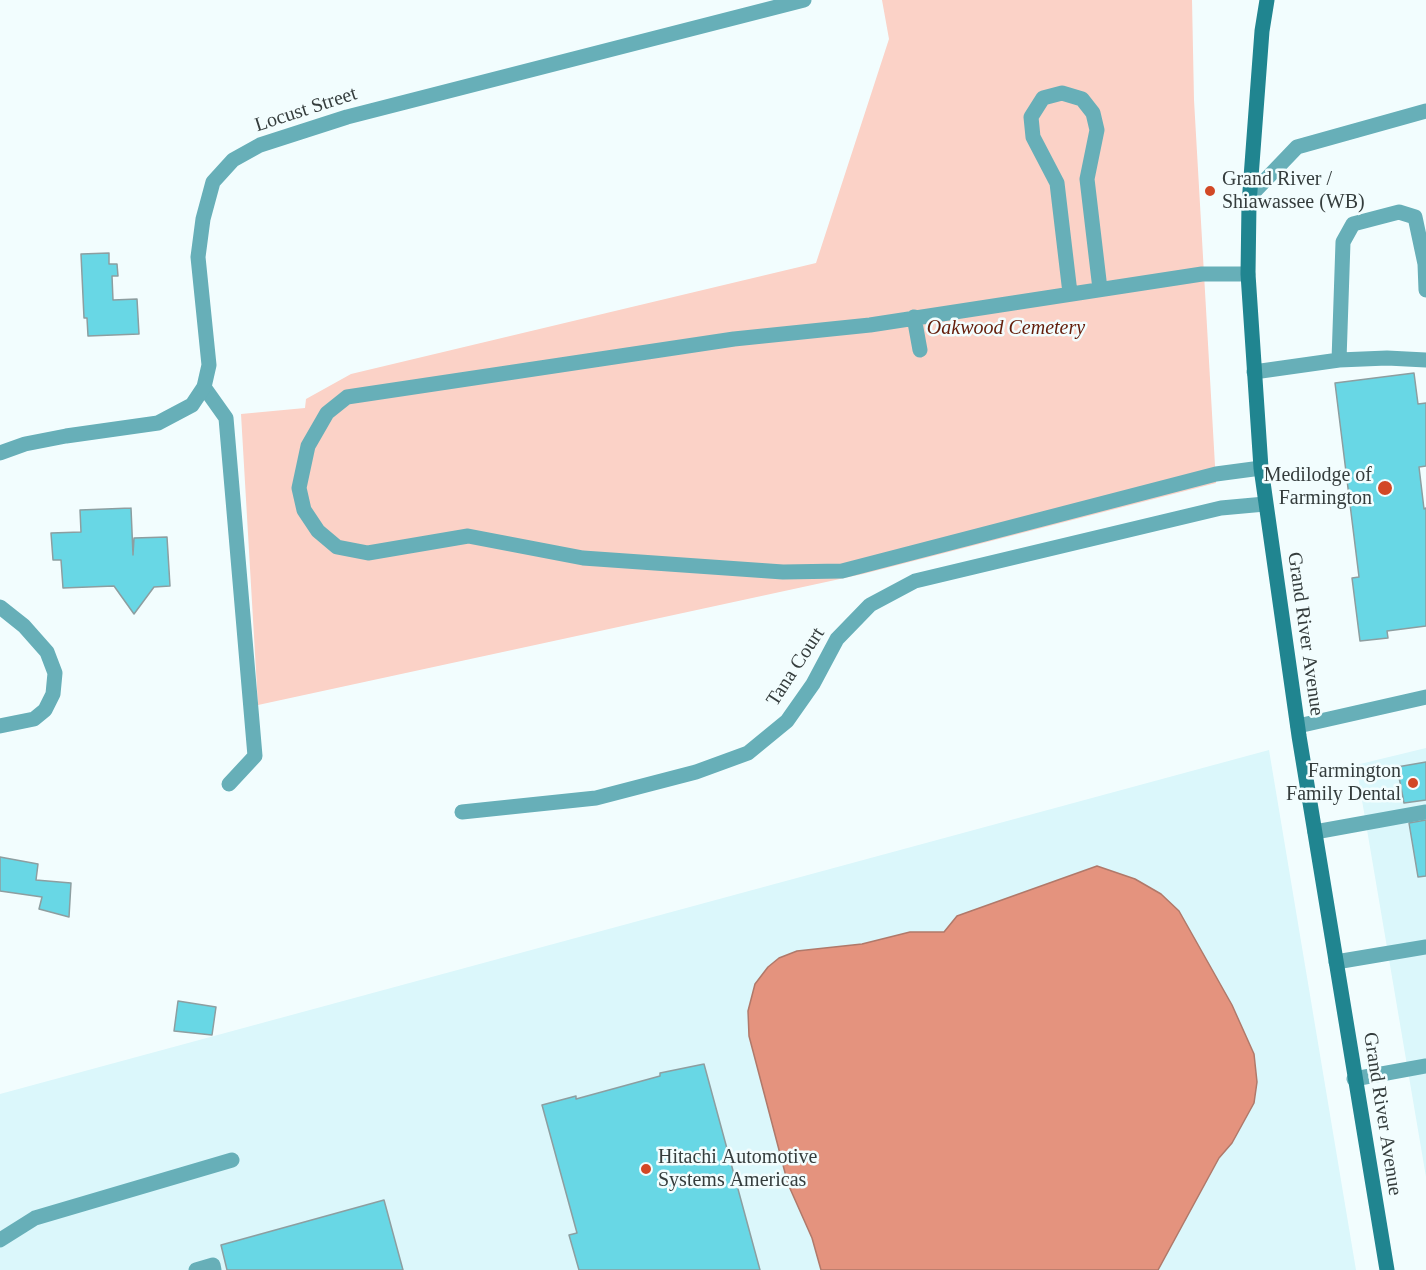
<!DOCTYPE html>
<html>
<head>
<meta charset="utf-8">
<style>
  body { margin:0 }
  canvas { display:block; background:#f2fdfe }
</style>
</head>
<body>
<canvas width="1426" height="1270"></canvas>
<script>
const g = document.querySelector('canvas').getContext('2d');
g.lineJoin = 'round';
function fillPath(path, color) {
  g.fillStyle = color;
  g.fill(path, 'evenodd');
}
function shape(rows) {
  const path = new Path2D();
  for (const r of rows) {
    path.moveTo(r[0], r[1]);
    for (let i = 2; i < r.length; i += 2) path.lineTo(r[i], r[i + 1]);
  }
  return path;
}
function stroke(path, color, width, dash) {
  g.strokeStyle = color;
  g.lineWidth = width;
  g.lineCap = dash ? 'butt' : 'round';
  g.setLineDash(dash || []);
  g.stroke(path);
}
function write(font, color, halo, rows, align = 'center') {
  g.font = font + ' Georgia,serif';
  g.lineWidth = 5;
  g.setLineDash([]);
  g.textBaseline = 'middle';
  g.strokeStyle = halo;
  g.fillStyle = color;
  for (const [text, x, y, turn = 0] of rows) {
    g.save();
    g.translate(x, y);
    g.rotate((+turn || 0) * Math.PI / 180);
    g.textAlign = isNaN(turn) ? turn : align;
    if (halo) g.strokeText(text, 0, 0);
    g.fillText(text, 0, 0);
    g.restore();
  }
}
fillPath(shape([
  [1426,748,1426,1177,1356,765],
  [1269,750,1356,1270,0,1270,0,1094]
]), '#dbf7fb');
fillPath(shape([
  [882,0,1192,0,1194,100,1216,483,863,574,258,705,241,414,305,408,306,399,351,374,816,263,889,39]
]), '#fbd2c7');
const water = shape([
  [1097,866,1135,879,1161,894,1179,911,1232,1005,1254,1054,1257,1082,1254,1103,1232,1143,1219,1158,1158,1270,821,1270,812,1238,788,1184,749,1036,748,1011,755,984,768,967,779,958,797,951,862,944,910,932,944,932,957,916,1097,866]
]);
fillPath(water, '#e4937e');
stroke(water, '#b0796a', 1.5);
const building = shape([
  [109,253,109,264,117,264,118,276,112,276,113,300,137,299,139,334,88,336,87,318,84,318,81,254,109,253],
  [1414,373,1418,404,1426,403,1426,466,1419,467,1424,509,1426,508,1426,626,1387,631,1388,638,1360,641,1352,578,1359,577,1335,383,1414,373],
  [131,508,133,555,134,538,167,537,170,586,154,587,134,614,114,586,63,588,61,560,53,560,51,533,81,532,80,510,131,508],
  [1426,762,1426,800,1404,803,1397,767,1426,762],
  [1426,820,1426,876,1418,877,1409,823,1426,820],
  [0,857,38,864,36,880,71,883,69,917,39,909,42,897,0,891,0,857],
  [178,1001,216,1007,212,1035,174,1031,178,1001],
  [704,1064,760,1270,579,1270,569,1235,577,1233,542,1105,576,1096,576,1099,660,1076,660,1073,704,1064],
  [384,1200,403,1270,227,1270,221,1245,384,1200]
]);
fillPath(building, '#68d7e5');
stroke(building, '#8d9ea0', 1.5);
stroke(shape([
  [1248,274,1202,274,870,325,734,339,347,397,327,413,308,446,299,488,304,510,318,531,337,547,368,553,468,536,583,558,783,572,842,571,1216,474,1261,468],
  [1070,293,1057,183,1033,137,1031,117,1043,98,1062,93,1082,99,1093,113,1097,130,1087,179,1100,289],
  [914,317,920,350],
  [1339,360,1343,242,1353,224,1399,212,1415,217,1425,264,1426,290],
  [1254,372,1339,360,1387,358,1426,360],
  [204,387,226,418,255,756,229,784],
  [1315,832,1426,812],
  [1336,962,1426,947],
  [1354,1079,1426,1066],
  [0,1240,35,1218,232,1160],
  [196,1270,213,1265,214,1270]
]), '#67afb8', 15);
stroke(shape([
  [1251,195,1297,147,1426,111],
  [0,453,25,444,66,436,158,423,192,405,204,387,209,365,198,257,203,219,213,182,233,160,260,145,347,117,804,0],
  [0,607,24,626,47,652,55,673,53,694,45,710,34,719,0,726],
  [1298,726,1426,697],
  [462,812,596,798,696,772,748,753,787,721,813,684,837,639,870,605,915,581,1221,508,1265,504]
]), '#67afb8', 15);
stroke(shape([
  [1267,0,1262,31,1249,204,1248,274,1261,468,1299,736,1387,1270]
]), '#208590', 15);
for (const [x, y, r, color] of [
  [1210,191,6,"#d24826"],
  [1385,488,8,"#d24826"],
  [1413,783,6,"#d24826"],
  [646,1169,6,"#d24826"]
]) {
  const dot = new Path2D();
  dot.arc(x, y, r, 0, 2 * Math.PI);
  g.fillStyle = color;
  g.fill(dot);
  stroke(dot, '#f2fdfe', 2);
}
write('20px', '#353d3d', '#f2fdfe', [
  ["Locust Street",306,110,-18],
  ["Grand River Avenue",1305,634,82],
  ["Tana Court",796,667,-57],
  ["Grand River Avenue",1382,1114,81]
]);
write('20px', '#353d3d', '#f2fdfe', [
  ["Grand River /",1222,180],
  ["Shiawassee (WB)",1222,203],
  ["Medilodge of",1372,476,"right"],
  ["Farmington",1372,499,"right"],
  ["Farmington",1401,772,"right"],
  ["Family Dental",1401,795,"right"],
  ["Hitachi Automotive",658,1158],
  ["Systems Americas",658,1181]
], 'left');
write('italic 20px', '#641d0a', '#f2fdfe', [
  ["Oakwood Cemetery",1006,329]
]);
</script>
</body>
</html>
